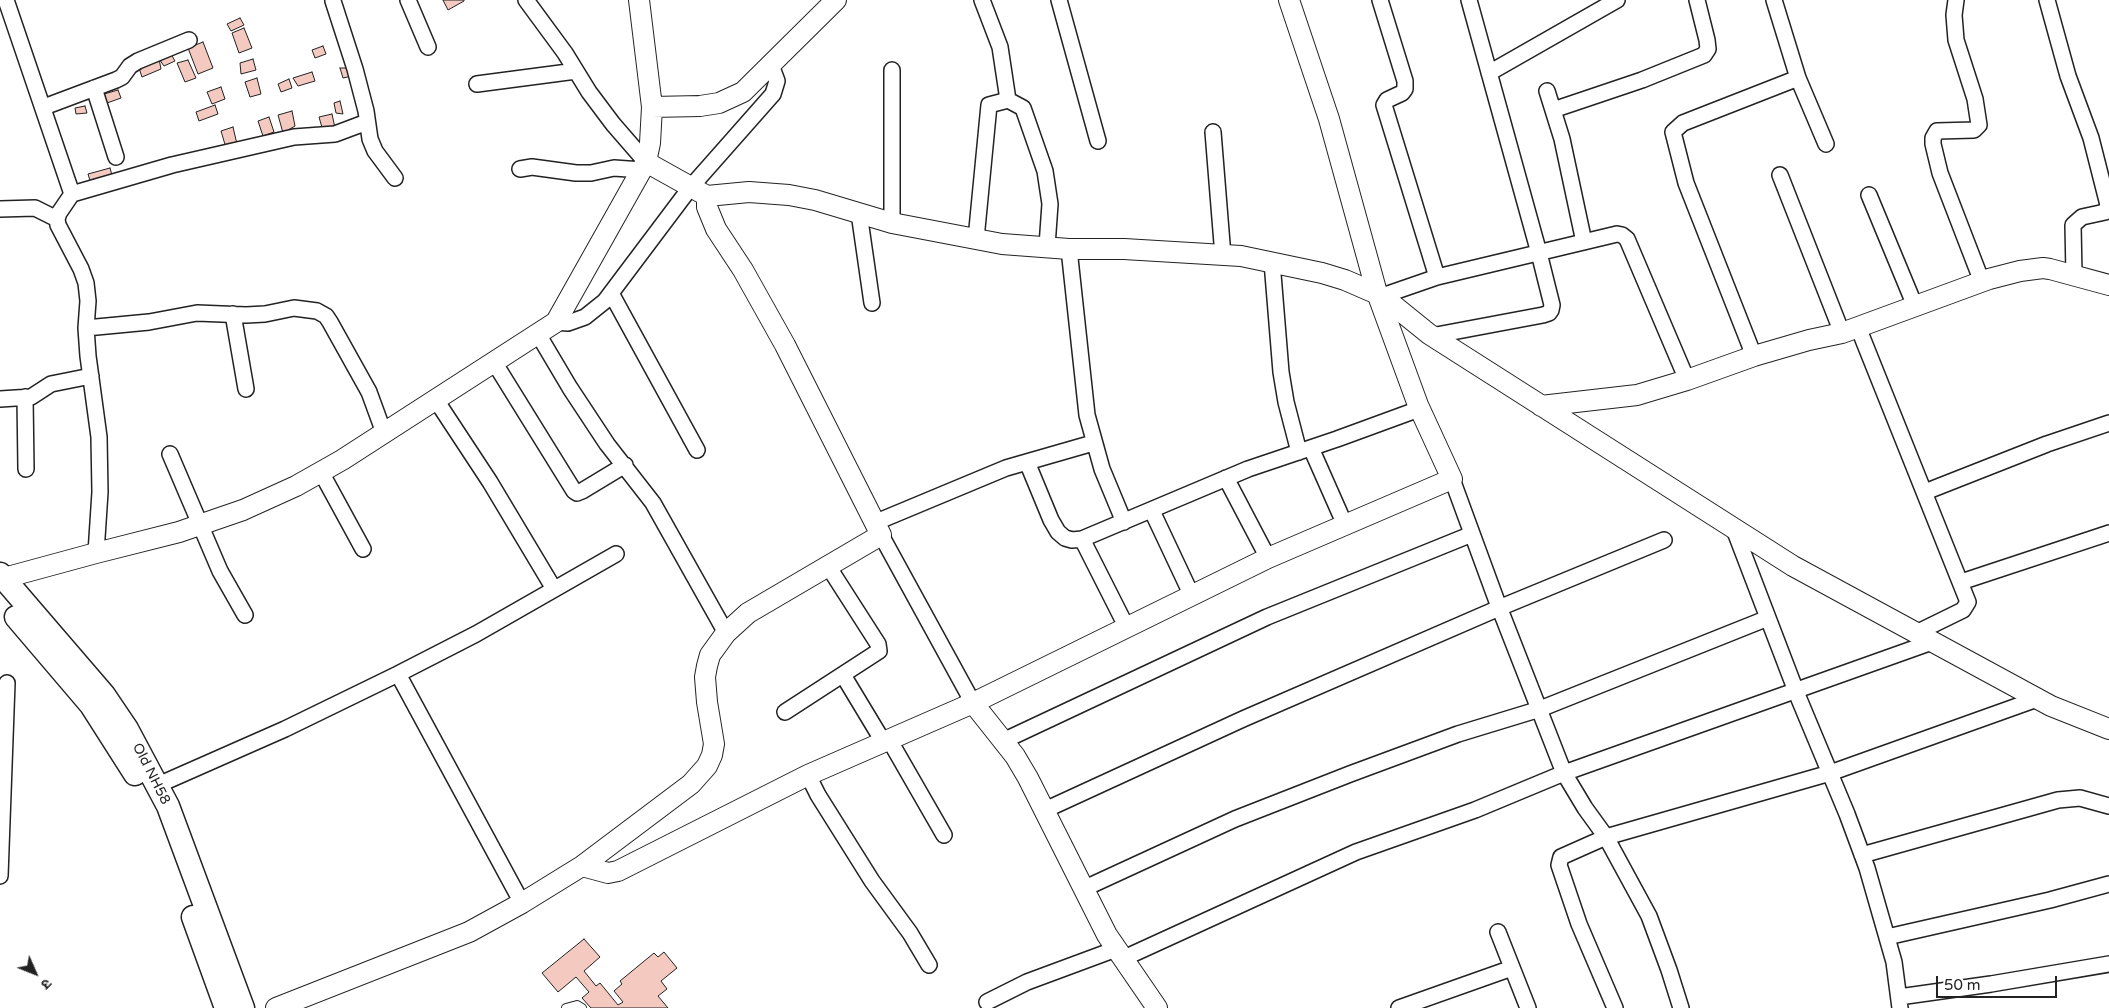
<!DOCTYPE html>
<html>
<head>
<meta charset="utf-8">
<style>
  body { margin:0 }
  #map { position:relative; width:2109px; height:1008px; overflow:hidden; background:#fff; font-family:"Varela Round","Noto Sans Devanagari",sans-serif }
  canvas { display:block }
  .north { position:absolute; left:10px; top:948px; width:50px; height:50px; -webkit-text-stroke:4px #fff; paint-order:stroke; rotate:134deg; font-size:14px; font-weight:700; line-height:20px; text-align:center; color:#222 }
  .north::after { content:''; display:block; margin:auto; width:18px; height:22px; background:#222; clip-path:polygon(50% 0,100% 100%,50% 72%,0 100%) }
  .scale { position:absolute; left:1936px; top:976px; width:121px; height:22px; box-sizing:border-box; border:2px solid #222; border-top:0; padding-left:6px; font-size:15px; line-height:18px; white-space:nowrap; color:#222; -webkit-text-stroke:4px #fff; paint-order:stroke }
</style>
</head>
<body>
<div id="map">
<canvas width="2109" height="1008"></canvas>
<div class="north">उ</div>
<div class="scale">50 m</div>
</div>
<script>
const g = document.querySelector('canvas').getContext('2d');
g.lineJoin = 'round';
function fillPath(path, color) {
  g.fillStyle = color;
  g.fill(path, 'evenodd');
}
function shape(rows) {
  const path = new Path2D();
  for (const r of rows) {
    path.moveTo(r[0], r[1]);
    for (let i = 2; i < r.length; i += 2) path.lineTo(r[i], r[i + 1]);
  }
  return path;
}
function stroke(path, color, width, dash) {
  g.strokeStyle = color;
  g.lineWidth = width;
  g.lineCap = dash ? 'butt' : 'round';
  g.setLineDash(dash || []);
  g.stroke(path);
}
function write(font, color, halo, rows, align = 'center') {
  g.font = font + ' "Varela Round",sans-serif';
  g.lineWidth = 4;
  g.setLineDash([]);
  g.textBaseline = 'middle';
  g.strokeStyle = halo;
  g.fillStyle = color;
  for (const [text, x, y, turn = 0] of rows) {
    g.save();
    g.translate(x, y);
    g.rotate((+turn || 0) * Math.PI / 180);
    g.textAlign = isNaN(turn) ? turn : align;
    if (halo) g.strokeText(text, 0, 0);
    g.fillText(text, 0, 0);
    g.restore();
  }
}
const building = shape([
  [443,0,464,0,464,1,448,10,443,0],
  [240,18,244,25,231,31,227,24,240,18],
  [244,28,252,48,239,53,232,33,244,28],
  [203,42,213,68,198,74,188,48,203,42],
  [323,46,326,54,315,58,312,50,323,46],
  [171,54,175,61,164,66,159,59,171,54],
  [159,59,161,69,142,77,139,68,159,59],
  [253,59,256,70,241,74,240,63,253,59],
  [188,60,196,78,185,82,177,63,188,60],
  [340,68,349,68,352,76,343,78,340,68],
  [312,72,315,81,298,86,293,78,312,72],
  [257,78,261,94,250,97,245,82,257,78],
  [289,79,292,88,281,92,278,84,289,79],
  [221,87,225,99,212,104,207,92,221,87],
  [118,90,121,98,107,103,104,94,118,90],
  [340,101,343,114,336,113,334,103,340,101],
  [215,105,218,114,199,121,196,112,215,105],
  [85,106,87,113,76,114,75,108,85,106],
  [292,111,295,126,283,133,278,115,292,111],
  [332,114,335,128,323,131,319,117,332,114],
  [269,117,274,132,263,136,258,121,269,117],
  [233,127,237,144,226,148,221,131,233,127],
  [110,168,112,175,91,184,88,174,110,168],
  [584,939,600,957,584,971,596,986,600,983,618,1005,623,1002,614,991,622,984,620,981,654,953,658,957,664,952,677,968,661,981,667,989,658,996,668,1008,591,1008,582,998,589,992,576,977,558,992,542,973,584,939]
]);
fillPath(building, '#f3c9c0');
stroke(building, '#222', 1);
const lane = shape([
  [566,1008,577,1005,582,1008]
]);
const street = shape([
  [6,0,72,194,59,213,57,219,58,225,81,269,86,283,88,301,86,328,88,356,99,437,100,492,96,553],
  [408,0,428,47],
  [526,0,565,53,589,92,613,124,646,162],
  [982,0,1000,47,1008,100,1023,108,1045,171,1050,204,1047,246],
  [1059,0,1098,141],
  [1380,0,1405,81,1405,89,1402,93,1387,100,1384,105,1437,277],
  [1774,0,1798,78,1826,144],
  [1956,0,1954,15,1956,40,1975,99,1979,125,1974,130,1937,131,1933,138,1933,144,1940,173,1982,282],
  [2047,0,2068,76,2091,138,2108,205,2105,212,2082,217,2073,225,2074,275],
  [333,1,355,69,366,111,370,139,375,151,395,178],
  [1489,73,1617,0],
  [477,84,576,71],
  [94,88,116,157],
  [1547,91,1562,139,1584,242],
  [44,107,116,80,122,77,130,66,138,61,189,40],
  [1553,110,1642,80,1704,55,1708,49,1707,40,1697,0],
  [1213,132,1223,256],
  [520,169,532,167,576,173,591,173,614,168,642,170],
  [1780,175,1842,333],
  [72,194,172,165,294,137,335,134,367,122],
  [1869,195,1915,306],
  [0,209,35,208,57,219],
  [859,213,872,303],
  [892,223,892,70],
  [976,239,989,105,1008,100],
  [1069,249,1087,415,1102,469,1124,522],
  [1272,262,1281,372,1286,402,1299,452],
  [611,293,697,450],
  [1382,296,1437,277,1617,234,1622,235,1627,239,1687,380],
  [233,314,246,389],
  [556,322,568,323,585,317,605,301,690,188,773,94,777,81,771,65],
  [1858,327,1968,602,1963,610,1916,633],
  [86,328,149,322,197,313,246,315,265,314,294,308,317,311,326,316,330,322,369,392,384,433],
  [538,334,570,388,607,444,653,503,726,633],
  [1431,336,1543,315,1549,313,1551,310,1552,305,1539,253,1469,0],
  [1754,356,1686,183,1673,132,1683,123,1798,78],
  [494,362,574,491,577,493,582,491,625,465],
  [25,397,26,469],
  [0,399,31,397,51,384,91,376],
  [436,400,490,482,554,589],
  [1311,448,1345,525],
  [170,454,220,571,245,615],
  [1027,462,1051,520,1058,532,1065,538,1072,540,1082,539],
  [321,472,363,549],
  [1226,478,1268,558],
  [1452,479,1496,599,1564,773,1585,808,1606,837,1649,916,1669,970,1681,1008],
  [1925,492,2047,444,2109,423],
  [1152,511,1192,596],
  [874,523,1006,468,1093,443],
  [1734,529,1799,699,1847,814,1867,868,1894,962,1900,1008],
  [881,535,973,703],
  [1961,582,2109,533],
  [1127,628,1082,539,1248,469,1337,439,1419,409],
  [843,675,884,743],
  [785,712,879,651,878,644,828,566],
  [890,741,944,835],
  [1003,741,1267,617,1472,534],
  [808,775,818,795,872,881,910,933,929,965],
  [158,785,285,729,398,674],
  [1045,810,1243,719,1499,608,1664,540],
  [1862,855,2058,800,2080,798,2109,806],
  [0,876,7,683],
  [1083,889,1235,819,1350,774,1458,734,1540,709,1768,618],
  [522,903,398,674,476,634,616,554],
  [1498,932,1528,1008],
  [1887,937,2050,900,2109,884],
  [1122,959,1356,852,1475,810,1564,773,1932,642],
  [1899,997,1991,984,2109,964],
  [987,1002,1027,982,1116,949],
  [1399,1008,1512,968],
  [1615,1008,1579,924,1559,865,1561,857,1606,837,1830,773,2037,699]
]);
const secondary = shape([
  [652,107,700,106,719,103,743,92,836,0],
  [646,162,707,196,749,192,789,195,815,200,892,223,1002,244,1069,249,1124,249,1241,256,1322,273,1345,280,1382,296,1429,334,1793,566,2051,706,2109,729],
  [1541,406,1637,395,1687,380,1754,356,1809,340,1842,333,1989,279,2020,271,2043,268,2050,269,2109,285],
  [0,581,4,578,96,553,179,532,243,510,296,486,342,460,556,322,646,162,650,143,652,107,639,0],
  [973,703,1015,756,1028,778,1107,935,1157,1008],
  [582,866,691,784,707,766,712,755,714,744,707,702,705,677,707,666,710,655,726,633,748,613,881,535,785,345,743,270,716,229,707,207,707,196],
  [276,1008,469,932,522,903,582,866,608,873,618,871,808,775,973,703,1268,558,1452,479,1418,405,1377,293,1329,119,1289,0]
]);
const primary = shape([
  [0,574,104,695,127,729,168,806,243,1008],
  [16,617,91,705,135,774],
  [193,917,226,1008]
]);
stroke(lane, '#222', 10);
stroke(street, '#222', 18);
stroke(secondary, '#222', 22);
stroke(primary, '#222', 25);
stroke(lane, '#fff', 8);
stroke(street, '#fff', 15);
stroke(secondary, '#fff', 20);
stroke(primary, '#fff', 22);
write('14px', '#222', '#fff', [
  ["Old NH58",151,774,63]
]);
</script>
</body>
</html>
